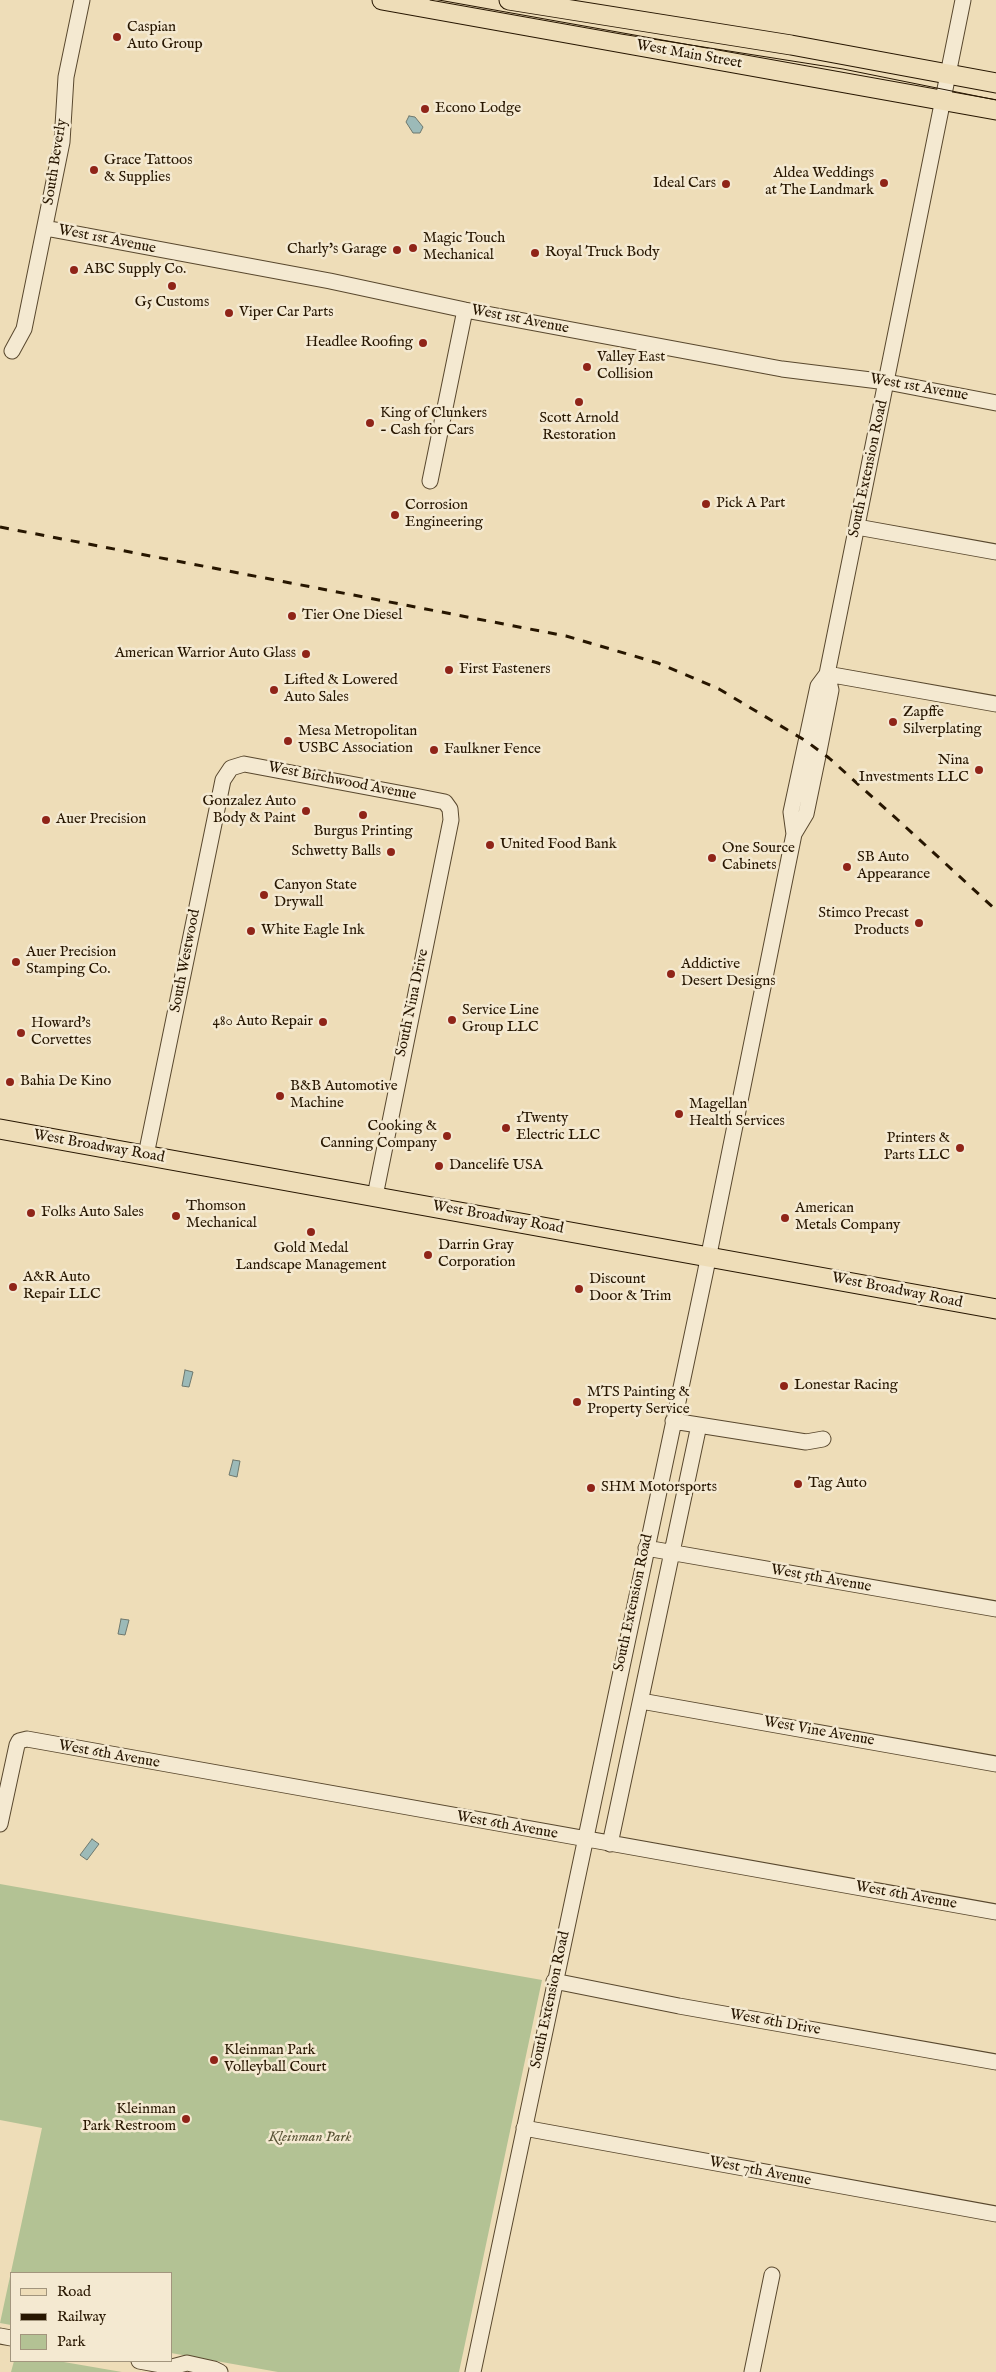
<!DOCTYPE html>
<html>
<head>
<meta charset="utf-8">
<style>
  body { margin:0 }
  #map { position:relative; width:996px; height:2372px; overflow:hidden; background:#eeddb8; font-family:"IM FELL English",serif }
  canvas { display:block }
  .legend { position:absolute; left:10px; top:2272px; width:162px; height:90px; box-sizing:border-box; background:#f4e9d1; border:1px solid #a2957d; margin:0; padding:6px 9px; list-style:none; font-size:15px; color:#271600 }
  .legend li { display:flex; align-items:center; gap:10px; height:25px }
  .legend b { width:25px; border:1px solid #a2957d }
</style>
</head>
<body>
<div id="map">
<canvas width="996" height="2372"></canvas>
<ul class="legend">
<li><b style="height:6px;background:#eeddb8"></b>Road</li>
<li><b style="height:6px;background:#271600"></b>Railway</li>
<li><b style="height:14px;background:#b3c294"></b>Park</li>
</ul>
</div>
<script>
const g = document.querySelector('canvas').getContext('2d');
g.lineJoin = 'round';
function fillPath(path, color) {
  g.fillStyle = color;
  g.fill(path, 'evenodd');
}
function shape(rows) {
  const path = new Path2D();
  for (const r of rows) {
    path.moveTo(r[0], r[1]);
    for (let i = 2; i < r.length; i += 2) path.lineTo(r[i], r[i + 1]);
  }
  return path;
}
function stroke(path, color, width, dash) {
  g.strokeStyle = color;
  g.lineWidth = width;
  g.lineCap = dash ? 'butt' : 'round';
  g.setLineDash(dash || []);
  g.stroke(path);
}
function write(font, color, halo, rows, align = 'center') {
  g.font = font + ' "IM FELL English",serif';
  g.lineWidth = 5;
  g.setLineDash([]);
  g.textBaseline = 'middle';
  g.strokeStyle = halo;
  g.fillStyle = color;
  for (const [text, x, y, turn = 0] of rows) {
    g.save();
    g.translate(x, y);
    g.rotate((+turn || 0) * Math.PI / 180);
    g.textAlign = isNaN(turn) ? turn : align;
    if (halo) g.strokeText(text, 0, 0);
    g.fillText(text, 0, 0);
    g.restore();
  }
}
fillPath(shape([
  [0,1884,542,1980,459,2372,278,2372,171,2353,171,2273,11,2273,11,2325,0,2323,42,2128,0,2120],
  [14,2361,58,2361,122,2372,11,2372]
]), '#b3c294');
const water = shape([
  [409,116,415,117,423,127,420,133,413,133,406,122,409,116],
  [185,1370,193,1372,189,1387,182,1386,185,1370],
  [233,1460,240,1461,237,1477,229,1475,233,1460],
  [121,1619,129,1620,125,1635,118,1634,121,1619],
  [92,1839,99,1844,87,1860,80,1855,92,1839]
]);
fillPath(water, '#9cbab8');
stroke(water, '#6d786e', 1);
const minor = shape([
  [45,228,330,281,465,310,782,369,887,382,996,403],
  [12,351,24,329,62,142,66,77,82,0],
  [430,481,465,310],
  [857,527,996,552],
  [827,674,996,704],
  [794,834,791,812,818,686,827,674,963,0],
  [146,1155,223,780,231,768,244,764,420,797,445,802,450,809,451,820,375,1196],
  [673,1421,806,1442,823,1439],
  [646,1548,996,1609],
  [641,1701,996,1764],
  [0,1824,17,1745,19,1741,27,1739,996,1912],
  [610,1844,699,1425],
  [554,1981,679,2006,996,2062],
  [524,2128,996,2214],
  [0,2336,11,2338],
  [139,2361,172,2367,187,2363,214,2369,220,2372],
  [473,2372,705,1274,794,834,806,814,819,751,831,690,827,674],
  [752,2372,772,2275]
]);
const major = shape([
  [382,0,996,110],
  [509,0,791,45,996,83],
  [0,1129,996,1309]
]);
stroke(minor, '#59482e', 17);
stroke(major, '#271600', 21);
stroke(minor, '#f4e9d1', 15);
stroke(major, '#eeddb8', 19);
stroke(shape([
  [430,0,621,34,843,69,996,100]
]), '#271600', 1);
stroke(shape([
  [0,527,566,636,658,663,719,689,806,741,829,758,898,820,996,910]
]), '#271600', 3, [9, 9]);
for (const [x, y, r, color] of [
  [117,37,5,"#8f2418"],
  [425,109,5,"#8f2418"],
  [94,170,5,"#8f2418"],
  [884,183,5,"#8f2418"],
  [726,184,5,"#8f2418"],
  [413,248,5,"#8f2418"],
  [397,250,5,"#8f2418"],
  [535,253,5,"#8f2418"],
  [74,270,5,"#8f2418"],
  [172,286,5,"#8f2418"],
  [229,313,5,"#8f2418"],
  [423,343,5,"#8f2418"],
  [587,367,5,"#8f2418"],
  [579,402,5,"#8f2418"],
  [370,423,5,"#8f2418"],
  [706,504,5,"#8f2418"],
  [395,515,5,"#8f2418"],
  [292,616,5,"#8f2418"],
  [306,654,5,"#8f2418"],
  [449,670,5,"#8f2418"],
  [274,690,5,"#8f2418"],
  [893,722,5,"#8f2418"],
  [288,741,5,"#8f2418"],
  [434,750,5,"#8f2418"],
  [979,770,5,"#8f2418"],
  [306,811,5,"#8f2418"],
  [363,815,5,"#8f2418"],
  [46,820,5,"#8f2418"],
  [490,845,5,"#8f2418"],
  [391,852,5,"#8f2418"],
  [712,858,5,"#8f2418"],
  [847,867,5,"#8f2418"],
  [264,895,5,"#8f2418"],
  [919,923,5,"#8f2418"],
  [251,931,5,"#8f2418"],
  [16,962,5,"#8f2418"],
  [671,974,5,"#8f2418"],
  [452,1020,5,"#8f2418"],
  [323,1022,5,"#8f2418"],
  [21,1033,5,"#8f2418"],
  [10,1082,5,"#8f2418"],
  [280,1096,5,"#8f2418"],
  [679,1114,5,"#8f2418"],
  [506,1128,5,"#8f2418"],
  [447,1136,5,"#8f2418"],
  [960,1148,5,"#8f2418"],
  [439,1166,5,"#8f2418"],
  [31,1213,5,"#8f2418"],
  [176,1216,5,"#8f2418"],
  [785,1218,5,"#8f2418"],
  [311,1232,5,"#8f2418"],
  [428,1255,5,"#8f2418"],
  [13,1287,5,"#8f2418"],
  [579,1289,5,"#8f2418"],
  [784,1386,5,"#8f2418"],
  [577,1402,5,"#8f2418"],
  [798,1484,5,"#8f2418"],
  [591,1488,5,"#8f2418"],
  [214,2060,5,"#8f2418"],
  [186,2119,5,"#8f2418"]
]) {
  const dot = new Path2D();
  dot.arc(x, y, r, 0, 2 * Math.PI);
  g.fillStyle = color;
  g.fill(dot);
  stroke(dot, '#f4e9d1', 2);
}
write('15px', '#271600', '#f4e9d1', [
  ["Caspian",127,28],
  ["Auto Group",127,45],
  ["Econo Lodge",435,109],
  ["Grace Tattoos",104,161],
  ["& Supplies",104,178],
  ["Aldea Weddings",874,174,"right"],
  ["at The Landmark",874,191,"right"],
  ["Ideal Cars",716,184,"right"],
  ["Magic Touch",423,239],
  ["Mechanical",423,256],
  ["Charly's Garage",387,250,"right"],
  ["Royal Truck Body",545,253],
  ["ABC Supply Co.",84,270],
  ["G5 Customs",172,303,"center"],
  ["Viper Car Parts",239,313],
  ["Headlee Roofing",413,343,"right"],
  ["Valley East",597,358],
  ["Collision",597,375],
  ["King of Clunkers",380,414],
  ["- Cash for Cars",380,431],
  ["Scott Arnold",579,419,"center"],
  ["Restoration",579,436,"center"],
  ["Pick A Part",716,504],
  ["Corrosion",405,506],
  ["Engineering",405,523],
  ["Tier One Diesel",302,616],
  ["American Warrior Auto Glass",296,654,"right"],
  ["First Fasteners",459,670],
  ["Lifted & Lowered",284,681],
  ["Auto Sales",284,698],
  ["Zapffe",903,713],
  ["Silverplating",903,730],
  ["Mesa Metropolitan",298,732],
  ["USBC Association",298,749],
  ["Faulkner Fence",444,750],
  ["Nina",969,761,"right"],
  ["Investments LLC",969,778,"right"],
  ["Gonzalez Auto",296,802,"right"],
  ["Body & Paint",296,819,"right"],
  ["Auer Precision",56,820],
  ["Burgus Printing",363,832,"center"],
  ["United Food Bank",500,845],
  ["One Source",722,849],
  ["Cabinets",722,866],
  ["Schwetty Balls",381,852,"right"],
  ["SB Auto",857,858],
  ["Appearance",857,875],
  ["Canyon State",274,886],
  ["Drywall",274,903],
  ["Stimco Precast",909,914,"right"],
  ["Products",909,931,"right"],
  ["White Eagle Ink",261,931],
  ["Auer Precision",26,953],
  ["Stamping Co.",26,970],
  ["Addictive",681,965],
  ["Desert Designs",681,982],
  ["Service Line",462,1011],
  ["Group LLC",462,1028],
  ["480 Auto Repair",313,1022,"right"],
  ["Howard's",31,1024],
  ["Corvettes",31,1041],
  ["Bahia De Kino",20,1082],
  ["B&B Automotive",290,1087],
  ["Machine",290,1104],
  ["Magellan",689,1105],
  ["Health Services",689,1122],
  ["1Twenty",516,1119],
  ["Electric LLC",516,1136],
  ["Cooking &",437,1127,"right"],
  ["Canning Company",437,1144,"right"],
  ["Printers &",950,1139,"right"],
  ["Parts LLC",950,1156,"right"],
  ["Dancelife USA",449,1166],
  ["Thomson",186,1207],
  ["Mechanical",186,1224],
  ["American",795,1209],
  ["Metals Company",795,1226],
  ["Folks Auto Sales",41,1213],
  ["Darrin Gray",438,1246],
  ["Corporation",438,1263],
  ["Gold Medal",311,1249,"center"],
  ["Landscape Management",311,1266,"center"],
  ["A&R Auto",23,1278],
  ["Repair LLC",23,1295],
  ["Discount",589,1280],
  ["Door & Trim",589,1297],
  ["Lonestar Racing",794,1386],
  ["MTS Painting &",587,1393],
  ["Property Service",587,1410],
  ["Tag Auto",808,1484],
  ["SHM Motorsports",601,1488],
  ["Kleinman Park",224,2051],
  ["Volleyball Court",224,2068],
  ["Kleinman",176,2110,"right"],
  ["Park Restroom",176,2127,"right"]
], 'left');
write('15px', '#271600', '#f4e9d1', [
  ["West Main Street",689,55,10],
  ["South Beverly",56,162,-81],
  ["West 1st Avenue",107,240,11],
  ["West 1st Avenue",520,320,11],
  ["West 1st Avenue",919,388,10],
  ["South Extension Road",869,469,-78],
  ["West Birchwood Avenue",342,782,11],
  ["South Westwood",186,961,-79],
  ["South Nina Drive",413,1003,-78],
  ["West Broadway Road",99,1147,10],
  ["West Broadway Road",498,1218,10],
  ["West Broadway Road",897,1291,11],
  ["West 5th Avenue",821,1579,10],
  ["South Extension Road",634,1603,-78],
  ["West Vine Avenue",819,1732,10],
  ["West 6th Avenue",109,1755,10],
  ["West 6th Avenue",507,1826,10],
  ["West 6th Avenue",906,1896,10],
  ["South Extension Road",551,2000,-78],
  ["West 6th Drive",775,2023,10],
  ["West 7th Avenue",760,2172,11]
]);
write('italic 15px', '#585234', '#f4e9d1', [
  ["Kleinman Park",310,2138]
]);
</script>
</body>
</html>
